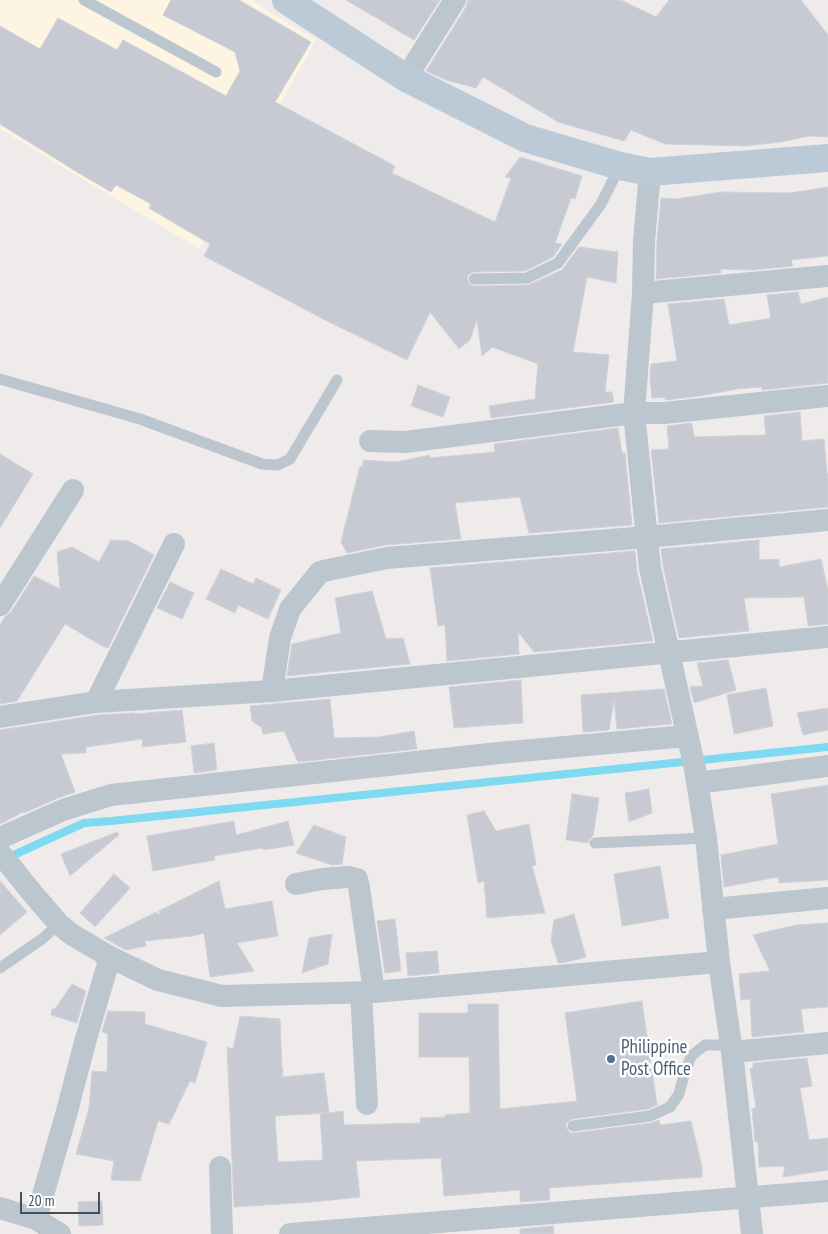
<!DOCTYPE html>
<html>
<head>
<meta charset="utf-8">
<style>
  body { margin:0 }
  #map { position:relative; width:828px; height:1234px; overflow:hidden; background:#efebeb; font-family:"PT Sans Narrow",sans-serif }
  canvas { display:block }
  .scale { position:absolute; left:20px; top:1192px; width:80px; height:22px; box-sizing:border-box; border:2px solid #434f5a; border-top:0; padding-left:6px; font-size:15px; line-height:18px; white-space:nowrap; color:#434f5a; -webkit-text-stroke:4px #fff; paint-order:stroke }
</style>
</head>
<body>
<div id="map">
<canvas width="828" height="1234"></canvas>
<div class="scale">20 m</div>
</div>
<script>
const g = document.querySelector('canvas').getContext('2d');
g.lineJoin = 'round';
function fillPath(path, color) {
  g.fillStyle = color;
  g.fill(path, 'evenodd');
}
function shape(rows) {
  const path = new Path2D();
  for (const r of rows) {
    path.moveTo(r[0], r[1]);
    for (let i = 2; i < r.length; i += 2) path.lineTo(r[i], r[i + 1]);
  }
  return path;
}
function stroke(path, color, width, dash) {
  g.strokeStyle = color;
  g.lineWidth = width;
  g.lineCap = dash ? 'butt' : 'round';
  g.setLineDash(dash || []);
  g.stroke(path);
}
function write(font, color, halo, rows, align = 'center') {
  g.font = font + ' "PT Sans Narrow",sans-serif';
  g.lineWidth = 5;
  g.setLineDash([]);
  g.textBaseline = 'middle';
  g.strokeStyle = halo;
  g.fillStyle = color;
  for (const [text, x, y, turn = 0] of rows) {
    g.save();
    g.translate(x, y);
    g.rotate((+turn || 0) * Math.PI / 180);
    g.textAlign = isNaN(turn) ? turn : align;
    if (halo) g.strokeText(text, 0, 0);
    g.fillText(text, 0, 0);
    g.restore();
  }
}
fillPath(shape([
  [0,0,251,0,316,40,199,249,0,129]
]), '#fdf5e2');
stroke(shape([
  [7,858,84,823,111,821,828,747]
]), '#7fd9f1', 8);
const building = shape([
  [171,0,239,0,311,42,275,102,395,166,392,173,495,222,511,178,505,177,520,157,582,176,575,199,571,198,555,243,562,244,553,257,525,271,473,272,468,275,467,280,470,285,474,286,528,285,562,270,579,247,618,252,616,283,587,277,573,352,609,355,605,392,612,392,614,402,491,418,489,406,535,399,538,364,492,347,482,356,477,320,470,340,459,349,430,312,407,360,325,320,204,256,210,244,149,208,151,204,116,185,111,192,72,169,0,124,0,26,40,49,58,18,117,50,123,40,226,96,240,71,235,52,163,15,171,0],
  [346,0,440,0,414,40,346,0],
  [468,0,621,0,656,17,669,0,801,0,828,35,828,137,810,136,780,142,746,146,665,144,631,130,624,141,558,122,483,77,476,88,446,80,426,71,466,7,468,0],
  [828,187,828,256,791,260,793,266,753,270,720,269,721,273,656,279,657,242,661,198,676,199,721,192,790,193,828,187],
  [798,292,801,304,828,297,828,383,762,390,762,387,737,389,700,396,665,400,665,397,652,398,650,379,651,364,677,361,668,304,724,299,729,325,771,318,767,295,798,292],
  [418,385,450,397,443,417,411,406,418,385],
  [800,412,802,441,824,439,827,474,828,474,828,507,659,523,651,450,669,449,667,426,692,423,694,437,766,435,764,416,800,412],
  [618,428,622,453,625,453,632,525,529,533,520,497,455,503,461,539,386,545,347,553,341,542,360,466,363,467,363,460,396,462,430,455,429,458,495,452,494,444,618,428],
  [0,454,33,474,0,528,0,454],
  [111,540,129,541,154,555,108,648,102,646,65,624,17,701,0,704,0,625,5,617,11,612,34,576,60,589,57,552,72,547,99,562,111,540],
  [759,540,759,560,779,559,779,567,821,559,828,590,828,624,808,626,804,597,744,598,749,631,679,638,663,566,661,549,759,540],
  [635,551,637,571,653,641,534,652,518,632,519,654,447,661,445,625,438,626,430,568,635,551],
  [221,569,253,584,256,578,281,590,268,619,238,605,235,613,206,599,221,569],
  [170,582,194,593,182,619,157,608,170,582],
  [372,591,386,639,403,638,410,664,327,672,287,676,292,644,341,633,335,598,372,591],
  [728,660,736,690,694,703,690,687,703,686,697,663,728,660],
  [521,680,523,723,454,728,449,687,521,680],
  [766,688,773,726,734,734,727,695,766,688],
  [664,689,672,724,617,729,614,700,609,730,583,732,581,695,664,689],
  [330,699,334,738,379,737,414,731,417,749,298,762,284,731,263,734,262,728,252,721,250,706,330,699],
  [828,708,828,730,803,735,797,713,828,708],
  [182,710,186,742,142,747,143,739,86,747,86,753,61,754,75,792,58,798,24,813,23,812,0,824,0,730,97,715,134,713,134,714,182,710],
  [214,743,217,770,194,773,191,746,214,743],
  [828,785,828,880,779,883,778,877,724,887,721,855,778,844,771,794,828,785],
  [649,789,652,813,629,822,625,793,649,789],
  [572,794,599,798,593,836,589,839,588,843,566,840,572,794],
  [484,811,496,831,529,824,536,865,532,866,545,913,487,918,484,881,478,883,467,815,484,811],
  [234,821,236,835,288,821,294,845,263,850,263,848,214,856,215,860,153,871,147,836,234,821],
  [314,825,346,837,342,864,332,865,296,853,314,825],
  [117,832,119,835,70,876,61,854,117,832],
  [660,866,669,918,622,926,614,874,660,866],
  [114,874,130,888,95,927,80,913,114,874],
  [0,881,27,912,0,935,0,881],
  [219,881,225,909,272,901,278,936,237,943,254,971,210,977,204,933,193,936,145,941,146,946,126,950,104,938,156,912,160,916,159,911,219,881],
  [574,914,586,957,567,962,558,963,551,940,554,920,574,914],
  [395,919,401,971,385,973,377,921,395,919],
  [828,923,828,1007,801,1009,804,1032,752,1037,750,999,741,1000,739,974,770,971,753,935,796,925,828,923],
  [332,934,328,964,302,973,309,938,332,934],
  [437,951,439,973,408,976,406,953,437,951],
  [72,984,86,991,77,1023,51,1015,52,1009,55,1009,72,984],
  [642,1001,657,1105,648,1109,572,1119,566,1123,566,1127,570,1133,574,1133,651,1123,659,1120,660,1125,691,1121,702,1167,702,1177,549,1188,550,1200,520,1202,520,1190,444,1196,441,1158,356,1161,360,1197,312,1202,234,1207,227,1047,233,1049,240,1016,280,1019,282,1068,283,1068,282,1077,324,1073,329,1113,343,1111,344,1125,421,1123,420,1118,445,1117,445,1115,470,1113,469,1057,419,1057,419,1013,468,1013,468,1004,498,1004,500,1109,577,1101,565,1013,642,1001],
  [320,1113,323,1160,278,1162,275,1116,329,1113,320,1113],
  [108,1011,145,1012,145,1024,207,1042,195,1083,190,1081,169,1124,158,1121,140,1181,111,1180,114,1161,76,1154,89,1108,92,1071,107,1072,108,1034,102,1032,108,1011],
  [807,1058,812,1086,800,1088,809,1140,828,1138,828,1170,783,1177,785,1166,759,1167,758,1142,755,1142,752,1109,756,1108,750,1069,753,1068,753,1063,807,1058],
  [102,1201,103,1225,79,1226,78,1202,102,1201],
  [553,1226,554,1234,520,1234,520,1229,553,1226]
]);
fillPath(building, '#c7cad2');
stroke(building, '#cfd2d8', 1);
stroke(shape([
  [84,0,216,72],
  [474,279,527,278,558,263,601,204,620,166],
  [0,379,140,419,262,464,278,465,290,459,337,380],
  [595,843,706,838],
  [0,968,42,939,59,924],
  [573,1126,650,1116,670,1107,679,1094,682,1082,691,1056,705,1045,731,1045]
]), '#bbc6cf', 11);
stroke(shape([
  [406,78,455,0],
  [650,172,644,241,643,293,634,413,650,568,695,769,706,838,719,962,732,1052,752,1234],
  [643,293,828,276],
  [370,441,405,442,634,413,664,413,828,396],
  [0,605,73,490],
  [272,691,280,638,290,609,320,572,328,570,387,558,647,537,828,520],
  [96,702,174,544],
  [0,717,96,702,272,691,828,637],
  [697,783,828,766],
  [0,838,63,810,111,795,499,753,687,736],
  [0,853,33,894,59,924,71,934,110,957,158,980,222,996,374,992,719,962],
  [296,884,322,879,348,877,357,879,359,887,374,992],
  [713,909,828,898],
  [361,992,367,1104],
  [732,1052,828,1043],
  [220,1167,222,1234],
  [0,1208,36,1219,60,1234],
  [36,1219,66,1115,85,1042,110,957],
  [290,1234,828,1191]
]), '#bbc6cf', 22);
stroke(shape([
  [286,0,406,78,525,138,620,166,650,172,828,158]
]), '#bcc9d7', 28);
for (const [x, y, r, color] of [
  [611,1059,5,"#5c6f8a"]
]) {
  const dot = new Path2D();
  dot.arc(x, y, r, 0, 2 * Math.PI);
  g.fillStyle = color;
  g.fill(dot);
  stroke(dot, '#fff', 2);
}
write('19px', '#4e5e75', '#fff', [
  ["Philippine",621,1048],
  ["Post Office",621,1070]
], 'left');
</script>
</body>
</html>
